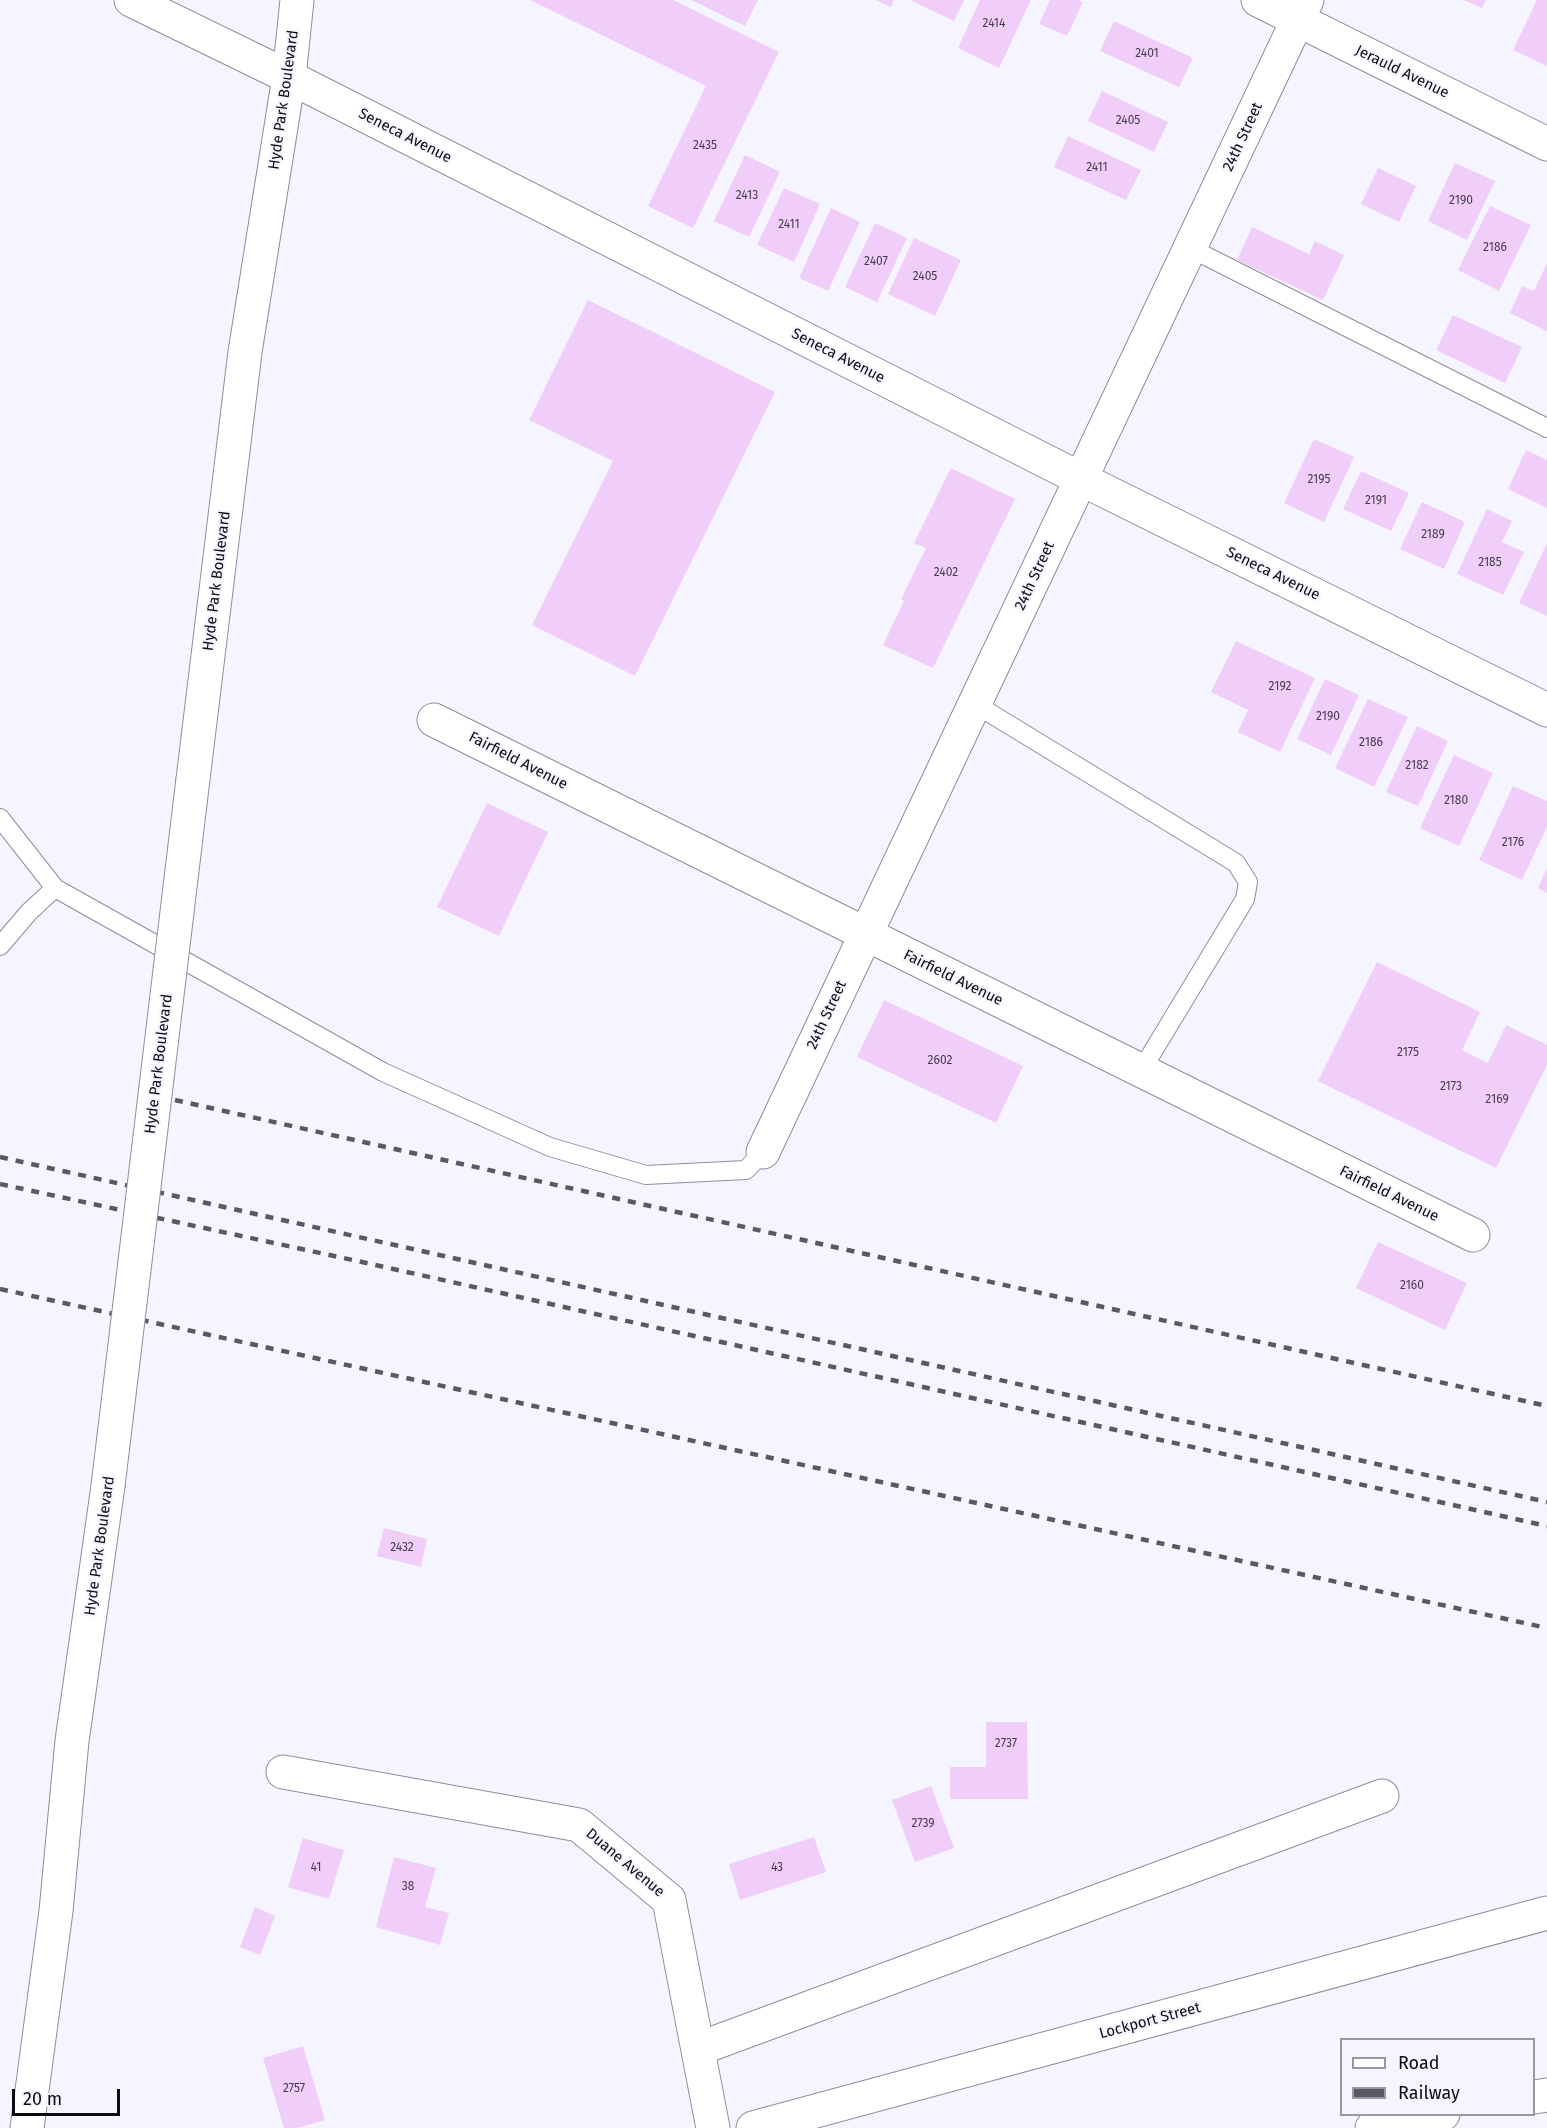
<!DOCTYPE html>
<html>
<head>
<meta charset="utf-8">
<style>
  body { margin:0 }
  #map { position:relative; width:1547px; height:2128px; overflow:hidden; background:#f5f5ff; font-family:"Fira Sans",sans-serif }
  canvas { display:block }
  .legend { position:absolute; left:1340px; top:2038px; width:195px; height:78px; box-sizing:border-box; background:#f5f5ff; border:2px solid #9898a1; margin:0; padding:8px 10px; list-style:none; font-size:18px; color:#0c0c13 }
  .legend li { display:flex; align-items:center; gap:12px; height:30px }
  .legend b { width:30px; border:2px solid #9898a1 }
  .scale { position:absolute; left:12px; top:2089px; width:108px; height:27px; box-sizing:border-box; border:3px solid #0c0c13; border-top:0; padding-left:8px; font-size:18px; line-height:21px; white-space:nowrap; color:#0c0c13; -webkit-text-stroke:4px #f5f5ff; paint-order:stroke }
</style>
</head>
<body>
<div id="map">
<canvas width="1547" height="2128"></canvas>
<ul class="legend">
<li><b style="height:8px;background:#fff"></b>Road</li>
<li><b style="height:8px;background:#595961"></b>Railway</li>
</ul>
<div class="scale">20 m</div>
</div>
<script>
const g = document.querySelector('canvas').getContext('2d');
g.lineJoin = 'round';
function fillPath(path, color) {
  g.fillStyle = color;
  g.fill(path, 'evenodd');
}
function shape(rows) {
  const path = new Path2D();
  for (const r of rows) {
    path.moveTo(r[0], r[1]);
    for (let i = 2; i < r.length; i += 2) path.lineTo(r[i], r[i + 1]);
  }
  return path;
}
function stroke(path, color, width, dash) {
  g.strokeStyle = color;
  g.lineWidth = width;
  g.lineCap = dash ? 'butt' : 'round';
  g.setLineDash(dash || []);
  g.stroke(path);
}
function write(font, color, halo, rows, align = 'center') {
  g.font = font + ' "Fira Sans",sans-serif';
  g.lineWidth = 4.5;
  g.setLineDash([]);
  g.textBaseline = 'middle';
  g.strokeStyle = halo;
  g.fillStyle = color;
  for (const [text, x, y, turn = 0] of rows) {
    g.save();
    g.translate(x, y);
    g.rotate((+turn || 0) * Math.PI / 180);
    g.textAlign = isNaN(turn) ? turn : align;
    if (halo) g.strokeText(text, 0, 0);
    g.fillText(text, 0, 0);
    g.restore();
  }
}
fillPath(shape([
  [530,0,673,0,779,52,693,228,648,206,706,86],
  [691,0,758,0,745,26],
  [876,0,894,0,891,7],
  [910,0,964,0,954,21],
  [980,0,1031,0,999,68,958,48],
  [1050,0,1078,0,1083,2,1067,36,1039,24],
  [1464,0,1486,0,1482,8],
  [1537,0,1547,0,1547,66,1513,50],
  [1114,21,1193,58,1179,87,1100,51],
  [1102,91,1168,122,1154,152,1088,121],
  [1068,136,1141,170,1126,200,1054,167],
  [745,155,780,172,749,237,714,221],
  [1455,163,1495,181,1467,240,1428,221],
  [1378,168,1416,186,1399,222,1361,204],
  [784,188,820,204,794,262,757,245],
  [1490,206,1531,225,1499,291,1458,270],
  [831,208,860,222,828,291,799,278],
  [875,223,907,238,877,302,845,287],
  [1252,227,1309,254,1315,241,1344,255,1323,300,1237,260],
  [914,238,961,260,935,316,888,294],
  [1547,263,1547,331,1510,313,1522,286,1534,291],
  [588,300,775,392,635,676,532,625,613,461,529,420],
  [1453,315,1522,347,1505,383,1436,350],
  [1314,439,1354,457,1324,522,1284,503],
  [1526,450,1547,460,1547,508,1508,489],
  [951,468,1015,499,933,668,883,645,904,601,901,599,926,548,914,543],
  [1361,471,1409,493,1391,531,1343,509],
  [1422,502,1465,522,1444,569,1400,549],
  [1487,509,1512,521,1502,542,1524,552,1503,595,1457,574],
  [1547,543,1547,616,1519,603],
  [1236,641,1315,678,1280,752,1238,732,1248,710,1211,692],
  [1325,679,1359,695,1331,755,1297,739],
  [1368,699,1408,717,1374,787,1335,768],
  [1417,726,1448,741,1418,806,1386,792],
  [1454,755,1493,773,1459,846,1420,828],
  [1513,786,1547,801,1547,827,1522,880,1479,860],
  [487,803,548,832,499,936,437,907],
  [1547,868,1547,893,1538,888],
  [1377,962,1480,1012,1462,1050,1488,1063,1506,1025,1547,1045,1547,1065,1496,1168,1318,1081],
  [884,1000,1023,1066,996,1123,857,1057],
  [1378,1242,1467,1283,1445,1330,1356,1288],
  [384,1528,427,1539,421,1567,377,1556],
  [986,1722,1027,1722,1028,1799,950,1799,950,1767,986,1767],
  [931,1786,954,1848,915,1862,892,1800],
  [814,1837,826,1872,740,1900,729,1864],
  [303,1838,344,1850,329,1899,288,1887],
  [394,1857,436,1868,425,1907,449,1913,440,1945,376,1927],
  [255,1907,275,1916,260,1955,240,1947],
  [303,2046,325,2120,297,2128,284,2128,263,2058]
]), '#f1cef9');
const lane = shape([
  [1190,248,1547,428],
  [975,704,1236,863,1248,882,1245,899,1141,1071],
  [0,818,55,888,383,1072,550,1147,646,1175,746,1170,763,1152],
  [0,946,29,912,55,888]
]);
const street = shape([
  [131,0,289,77,1081,479,1547,710],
  [1258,0,1547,144],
  [434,720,1473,1235],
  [763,1152,1307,0],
  [283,1772,579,1825,669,1900,713,2128],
  [698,2049,1382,1796],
  [1534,2097,1547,2095],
  [1372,2128,1443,2114]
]);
const secondary = shape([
  [193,779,245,352,289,77,297,0],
  [27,2128,56,1911,72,1741,108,1486],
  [753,2128,1547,1913]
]);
stroke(lane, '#8d8da2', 20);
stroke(street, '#8d8da2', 35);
stroke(secondary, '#8d8da2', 35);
stroke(lane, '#fff', 18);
stroke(street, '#fff', 33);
stroke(secondary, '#fff', 33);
stroke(shape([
  [175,1100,1547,1406],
  [0,1157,1547,1502],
  [0,1184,362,1262,1547,1526],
  [0,1289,1547,1628]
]), '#595961', 4.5, [8, 8]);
const secondaryBridge = shape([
  [108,1486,193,779]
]);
stroke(secondaryBridge, '#8d8da2', 35, []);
stroke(secondaryBridge, '#fff', 33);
write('12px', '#453c4c', null, [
  ["2414",994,24],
  ["2401",1147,54],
  ["2405",1128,121],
  ["2435",705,146],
  ["2411",1097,168],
  ["2413",747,196],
  ["2190",1461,201],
  ["2411",789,225],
  ["2186",1495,248],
  ["2407",876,262],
  ["2405",925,277],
  ["2195",1319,480],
  ["2191",1376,501],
  ["2189",1433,535],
  ["2185",1490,563],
  ["2402",946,573],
  ["2192",1280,687],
  ["2190",1328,717],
  ["2186",1371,743],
  ["2182",1417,766],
  ["2180",1456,801],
  ["2176",1513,843],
  ["2175",1408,1053],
  ["2602",940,1061],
  ["2173",1451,1087],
  ["2169",1497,1100],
  ["2160",1412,1286],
  ["2432",402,1548],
  ["2737",1006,1744],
  ["2739",923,1824],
  ["41",316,1868],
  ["43",777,1868],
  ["38",408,1887],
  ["2757",294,2089]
]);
write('15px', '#0c0c13', '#f5f5ff', [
  ["Jerauld Avenue",1402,72,26],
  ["Hyde Park Boulevard",284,100,-82],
  ["Seneca Avenue",405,136,27],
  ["24th Street",1243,137,-65],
  ["Seneca Avenue",838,356,27],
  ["Seneca Avenue",1273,574,26],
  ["24th Street",1035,576,-65],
  ["Hyde Park Boulevard",217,581,-83],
  ["Fairfield Avenue",518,761,27],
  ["Fairfield Avenue",953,978,26],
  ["24th Street",827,1015,-65],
  ["Hyde Park Boulevard",159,1064,-83],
  ["Fairfield Avenue",1389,1194,26],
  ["Hyde Park Boulevard",100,1546,-82],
  ["Duane Avenue",625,1863,40],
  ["Lockport Street",1150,2021,-15]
]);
</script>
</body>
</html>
